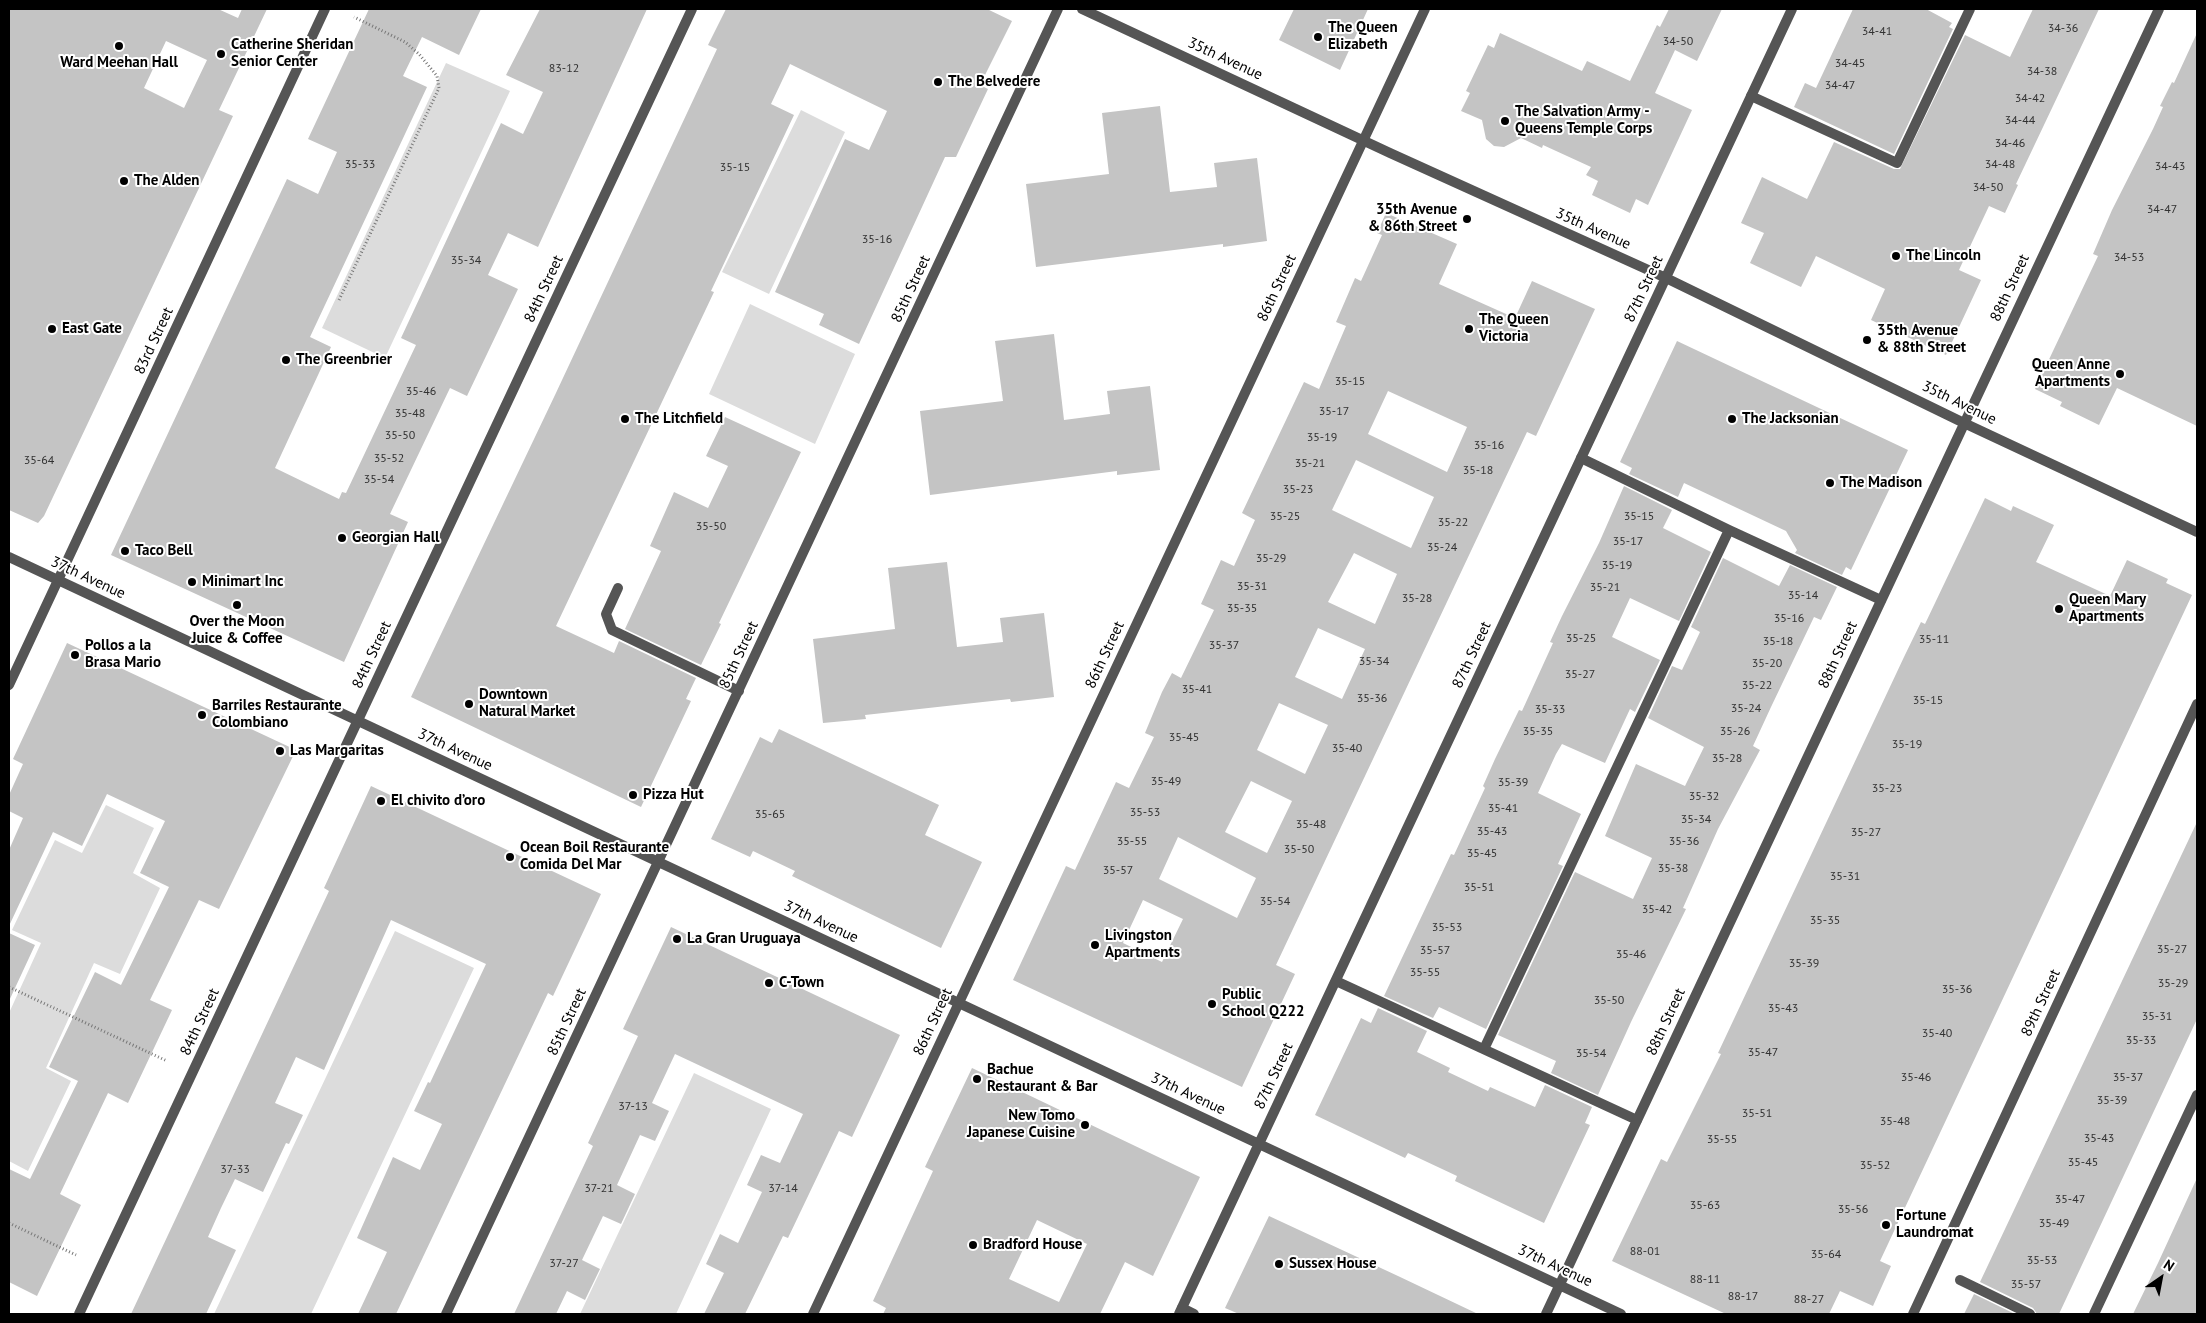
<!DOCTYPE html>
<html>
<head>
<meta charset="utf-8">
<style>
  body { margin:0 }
  #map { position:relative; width:2206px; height:1323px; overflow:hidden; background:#fff; font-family:"PT Sans",sans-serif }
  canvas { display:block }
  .frame { position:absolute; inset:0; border:10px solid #000; pointer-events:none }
  .north { position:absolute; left:2136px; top:1253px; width:50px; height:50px; -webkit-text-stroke:4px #fff; paint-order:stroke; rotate:33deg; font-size:14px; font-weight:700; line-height:20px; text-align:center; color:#000 }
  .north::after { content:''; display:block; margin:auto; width:18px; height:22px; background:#000; clip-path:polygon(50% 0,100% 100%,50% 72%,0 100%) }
</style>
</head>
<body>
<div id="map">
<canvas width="2206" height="1323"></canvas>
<div class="frame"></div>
<div class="north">N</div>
</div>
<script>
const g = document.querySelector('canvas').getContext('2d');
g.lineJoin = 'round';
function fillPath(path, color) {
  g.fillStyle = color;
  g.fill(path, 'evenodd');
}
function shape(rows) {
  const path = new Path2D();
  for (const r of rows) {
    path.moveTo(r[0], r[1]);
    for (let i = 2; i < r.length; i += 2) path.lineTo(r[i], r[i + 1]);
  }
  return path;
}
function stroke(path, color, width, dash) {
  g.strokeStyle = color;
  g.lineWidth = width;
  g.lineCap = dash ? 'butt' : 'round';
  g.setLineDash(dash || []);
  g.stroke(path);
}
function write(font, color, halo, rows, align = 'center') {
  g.font = font + ' "PT Sans",sans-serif';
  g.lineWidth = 4;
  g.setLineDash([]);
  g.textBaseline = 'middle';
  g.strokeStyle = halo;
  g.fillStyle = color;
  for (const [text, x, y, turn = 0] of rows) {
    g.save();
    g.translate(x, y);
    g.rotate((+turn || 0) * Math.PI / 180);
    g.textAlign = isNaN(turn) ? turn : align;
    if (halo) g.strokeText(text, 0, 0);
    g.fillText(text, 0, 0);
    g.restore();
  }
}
fillPath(shape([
  [446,63,510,91,385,358,322,328],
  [801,110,845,132,769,294,722,272],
  [750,304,855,354,815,444,709,394],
  [106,805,154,828,133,873,160,888,120,974,94,963,46,1068,71,1081,28,1171,9,1161,9,1013,41,943,12,930,55,840,82,853],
  [395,931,474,968,311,1314,214,1314],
  [694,1073,771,1109,676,1314,580,1314]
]), '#dcdcdc');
fillPath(shape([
  [9,9,218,9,238,18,242,9,267,9,219,110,233,116,44,516,38,523,9,510],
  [166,41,207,60,184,108,144,88],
  [369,9,481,9,459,55,422,37,403,76,427,87,310,337,331,347,275,468,339,499,342,492,346,493,416,345,401,338,501,123,523,134,543,92,506,75,540,9,647,9,538,247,508,233,488,275,518,289,467,396,450,388,390,514,408,522,344,662,111,555,287,179,318,194,337,152,308,139],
  [726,9,987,9,1012,21,980,85,988,89,956,157,945,157,859,344,819,325,824,314,775,292,845,139,869,150,887,111,790,64,771,104,794,115,711,291,714,292,556,626,614,653,619,641,696,678,686,699,691,701,641,807,411,697,555,395,717,49,708,45],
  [1294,9,1368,9,1340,70,1279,40],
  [1669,9,1722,9,1697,61,1675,50,1655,93,1692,110,1648,205,1636,199,1630,213,1592,195,1598,181,1586,175,1591,167,1543,145,1542,148,1521,138,1504,147,1494,146,1486,139,1482,120,1461,111,1470,93,1466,91,1488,45,1494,48,1500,33,1582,71,1587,61,1630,81,1657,25,1660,27],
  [1853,9,1926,9,1952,23,1949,27,1953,29,1894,154,1794,107,1805,83,1816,88],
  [2033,9,2099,9,2016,184,2018,185,2005,213,1989,206,1959,270,1981,280,1946,355,1871,320,1885,289,1816,256,1801,287,1750,263,1764,233,1741,223,1762,177,1807,199,1834,142,1894,169,1900,169,1965,35,2010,57],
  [2197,33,2197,426,2117,388,2099,425,2060,406,2062,402,2035,389,2098,256,2093,254,2112,210,2153,129,2163,107,2160,106,2172,82,2174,83],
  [1160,106,1170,192,1217,187,1214,163,1257,158,1267,241,1223,247,1223,244,1036,267,1026,184,1109,174,1102,113],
  [1386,213,1457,244,1439,284,1515,318,1532,281,1595,309,1536,436,1527,432,1276,965,1295,974,1242,1087,1013,980,1066,866,1075,870,1116,782,1129,788,1154,737,1145,733,1162,692,1172,673,1181,678,1214,610,1201,604,1221,560,1234,566,1255,520,1242,513,1304,382,1319,389,1346,326,1336,322,1355,278,1361,281,1382,235,1377,233],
  [1388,391,1467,427,1447,472,1368,434],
  [1356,460,1434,497,1411,548,1332,510],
  [1354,553,1397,574,1375,624,1328,602],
  [1318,628,1365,649,1342,699,1295,677],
  [1279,703,1328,725,1305,774,1257,750],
  [1251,781,1292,801,1267,853,1225,832],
  [1178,837,1256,878,1237,918,1159,879],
  [1143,900,1183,919,1162,962,1123,943],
  [1054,334,1064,420,1110,414,1107,391,1150,386,1160,470,1117,475,1117,471,930,495,920,411,1003,401,995,341],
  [1677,341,1908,450,1851,570,1846,567,1842,575,1795,553,1797,550,1786,531,1684,483,1678,497,1629,474,1632,468,1620,462],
  [725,417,801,452,719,623,721,624,701,665,625,629,661,551,650,546,674,492,708,508,728,466,706,456],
  [1624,486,1672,510,1663,528,1711,552,1679,621,1630,598,1612,637,1660,660,1635,712,1630,709,1605,763,1562,744,1556,754,1538,793,1581,814,1558,864,1563,866,1486,1029,1439,1007,1433,1018,1384,996,1451,854,1454,855,1485,788,1483,786,1495,759,1519,710,1522,711,1553,643,1550,642,1562,616,1599,543],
  [1985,498,2011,511,2013,506,2054,525,2036,562,2110,596,2127,560,2168,579,2166,583,2192,595,1880,1261,1891,1266,1873,1306,1840,1291,1829,1314,1726,1314,1612,1261,1661,1159,1667,1162,1721,1054,1718,1053,1904,657,1921,622,1925,624],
  [1723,558,1779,586,1790,565,1837,587,1821,620,1814,617,1771,707,1753,746,1760,750,1718,829,1683,908,1686,909,1631,1022,1598,1095,1551,1073,1556,1061,1498,1035,1575,872,1633,899,1652,858,1605,836,1636,764,1685,786,1704,747,1648,718,1672,666,1682,670,1700,632,1691,627],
  [947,562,957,647,1003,642,1000,618,1044,613,1054,697,1011,702,1010,699,865,715,866,719,823,723,813,639,895,629,888,568],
  [67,643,296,750,219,909,199,900,150,1000,172,1010,128,1103,108,1093,60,1194,81,1205,37,1296,9,1282,9,1169,30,1179,78,1081,49,1067,95,972,121,985,169,887,140,873,165,821,107,794,82,846,53,832,9,926,9,850,23,818,9,811,9,795,23,764,13,759],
  [779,729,939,805,925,835,982,862,941,948,792,876,795,871,753,851,750,857,711,839,760,737,772,743],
  [371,786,601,894,553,996,548,993,396,1314,358,1314,387,1252,357,1238,393,1157,420,1170,442,1124,414,1111,428,1082,430,1083,486,964,391,920,324,1070,296,1057,275,1103,303,1115,289,1144,286,1143,263,1192,235,1179,221,1208,208,1237,236,1250,206,1314,131,1314,329,891,324,888],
  [2197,822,2197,1019,2059,1314,2037,1314,2033,1308,1980,1282],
  [671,927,900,1035,852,1137,839,1131,788,1238,783,1236,745,1314,704,1314,724,1273,706,1264,720,1234,738,1243,762,1192,747,1185,761,1155,780,1163,803,1114,675,1054,652,1103,669,1111,655,1141,640,1135,617,1185,635,1194,621,1224,603,1216,582,1260,600,1269,585,1300,567,1291,556,1314,514,1314,593,1146,588,1143,638,1036,623,1029],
  [9,933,35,945,9,1001],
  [1378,1008,1427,1031,1417,1052,1450,1068,1448,1072,1488,1091,1490,1087,1535,1107,1545,1085,1592,1107,1585,1123,1590,1125,1544,1223,1455,1181,1457,1176,1408,1153,1405,1158,1315,1115,1361,1018,1371,1023],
  [972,1068,1200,1177,1153,1276,1125,1262,1100,1314,883,1314,886,1308,873,1301,933,1171,925,1167],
  [1037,1220,1087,1244,1059,1302,1009,1279],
  [2197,1178,2197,1314,2133,1314,2158,1263],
  [1269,1216,1398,1276,1478,1314,1239,1314,1225,1308],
  [1974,1294,2015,1314,1964,1314]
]), '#c4c4c4');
stroke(shape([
  [339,300,439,88,437,76,419,54,405,42,354,17],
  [9,987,167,1061],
  [9,1223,76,1255]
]), '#777', 3, [1, 2.5]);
stroke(shape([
  [1751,96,1897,163,1970,9],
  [1581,458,1729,530,1881,600],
  [618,588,606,614,612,630,739,691],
  [1336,981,1637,1120],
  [1484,1049,1729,530],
  [1960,1280,2030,1314],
  [1182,1308,1194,1314],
  [2094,1314,2197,1095]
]), '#555', 10);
stroke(shape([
  [1082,9,1390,153,1666,278,1964,423,2197,532],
  [9,557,1621,1314],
  [9,685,325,9],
  [79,1314,692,9],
  [446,1314,1058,9],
  [813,1314,1425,9],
  [1179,1314,1792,9],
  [1546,1314,2159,9],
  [1913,1314,2197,704]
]), '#555', 10);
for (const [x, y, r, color] of [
  [1318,37,5,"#000"],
  [119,46,5,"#000"],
  [221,54,5,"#000"],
  [938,82,5,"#000"],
  [1505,121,5,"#000"],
  [124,181,5,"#000"],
  [1467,219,5,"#000"],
  [1896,256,5,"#000"],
  [52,329,5,"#000"],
  [1469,329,5,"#000"],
  [1867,340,5,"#000"],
  [286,360,5,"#000"],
  [2120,374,5,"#000"],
  [625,419,5,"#000"],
  [1732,419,5,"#000"],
  [1830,483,5,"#000"],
  [342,538,5,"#000"],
  [125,551,5,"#000"],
  [192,582,5,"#000"],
  [237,605,5,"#000"],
  [2059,609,5,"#000"],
  [75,655,5,"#000"],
  [469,704,5,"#000"],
  [202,715,5,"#000"],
  [280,751,5,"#000"],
  [633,795,5,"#000"],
  [381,801,5,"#000"],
  [510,857,5,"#000"],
  [677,939,5,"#000"],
  [1095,945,5,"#000"],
  [769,983,5,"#000"],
  [1212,1004,5,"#000"],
  [977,1079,5,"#000"],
  [1085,1125,5,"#000"],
  [1886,1225,5,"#000"],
  [973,1245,5,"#000"],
  [1279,1264,5,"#000"]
]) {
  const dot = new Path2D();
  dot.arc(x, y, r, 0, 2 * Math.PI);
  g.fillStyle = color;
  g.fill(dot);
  stroke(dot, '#fff', 2);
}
write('12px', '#313131', null, [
  ["34-36",2063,29],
  ["34-41",1877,32],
  ["34-50",1678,42],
  ["34-45",1850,64],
  ["83-12",564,69],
  ["34-38",2042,72],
  ["34-47",1840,86],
  ["34-42",2030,99],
  ["34-44",2020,121],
  ["34-46",2010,144],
  ["35-33",360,165],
  ["34-48",2000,165],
  ["34-43",2170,167],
  ["35-15",735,168],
  ["34-50",1988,188],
  ["34-47",2162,210],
  ["35-16",877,240],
  ["34-53",2129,258],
  ["35-34",466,261],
  ["35-15",1350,382],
  ["35-46",421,392],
  ["35-17",1334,412],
  ["35-48",410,414],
  ["35-50",400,436],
  ["35-19",1322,438],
  ["35-16",1489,446],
  ["35-52",389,459],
  ["35-64",39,461],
  ["35-21",1310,464],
  ["35-18",1478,471],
  ["35-54",379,480],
  ["35-23",1298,490],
  ["35-25",1285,517],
  ["35-15",1639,517],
  ["35-22",1453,523],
  ["35-50",711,527],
  ["35-17",1628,542],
  ["35-24",1442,548],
  ["35-29",1271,559],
  ["35-19",1617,566],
  ["35-31",1252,587],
  ["35-21",1605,588],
  ["35-14",1803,596],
  ["35-28",1417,599],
  ["35-35",1242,609],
  ["35-16",1789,619],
  ["35-25",1581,639],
  ["35-11",1934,640],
  ["35-18",1778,642],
  ["35-37",1224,646],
  ["35-34",1374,662],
  ["35-20",1767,664],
  ["35-27",1580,675],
  ["35-22",1757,686],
  ["35-41",1197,690],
  ["35-36",1372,699],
  ["35-15",1928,701],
  ["35-24",1746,709],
  ["35-33",1550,710],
  ["35-35",1538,732],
  ["35-26",1735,732],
  ["35-45",1184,738],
  ["35-19",1907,745],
  ["35-40",1347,749],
  ["35-28",1727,759],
  ["35-49",1166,782],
  ["35-39",1513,783],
  ["35-23",1887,789],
  ["35-32",1704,797],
  ["35-41",1503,809],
  ["35-53",1145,813],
  ["35-65",770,815],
  ["35-34",1696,820],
  ["35-48",1311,825],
  ["35-43",1492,832],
  ["35-27",1866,833],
  ["35-55",1132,842],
  ["35-36",1684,842],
  ["35-50",1299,850],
  ["35-45",1482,854],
  ["35-38",1673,869],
  ["35-57",1118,871],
  ["35-31",1845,877],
  ["35-51",1479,888],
  ["35-54",1275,902],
  ["35-42",1657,910],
  ["35-35",1825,921],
  ["35-53",1447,928],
  ["35-27",2172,950],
  ["35-57",1435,951],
  ["35-46",1631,955],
  ["35-39",1804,964],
  ["35-55",1425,973],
  ["35-29",2173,984],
  ["35-36",1957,990],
  ["35-50",1609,1001],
  ["35-43",1783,1009],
  ["35-31",2157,1017],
  ["35-40",1937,1034],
  ["35-33",2141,1041],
  ["35-47",1763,1053],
  ["35-54",1591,1054],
  ["35-46",1916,1078],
  ["35-37",2128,1078],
  ["35-39",2112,1101],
  ["37-13",633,1107],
  ["35-51",1757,1114],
  ["35-48",1895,1122],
  ["35-43",2099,1139],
  ["35-55",1722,1140],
  ["35-45",2083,1163],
  ["35-52",1875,1166],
  ["37-33",235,1170],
  ["37-21",599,1189],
  ["37-14",783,1189],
  ["35-47",2070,1200],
  ["35-63",1705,1206],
  ["35-56",1853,1210],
  ["35-49",2054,1224],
  ["88-01",1645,1252],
  ["35-64",1826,1255],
  ["35-53",2042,1261],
  ["37-27",564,1264],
  ["88-11",1705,1280],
  ["35-57",2026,1285],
  ["88-17",1743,1297],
  ["88-27",1809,1300]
]);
write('bold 15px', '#000', '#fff', [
  ["The Queen",1328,28],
  ["Elizabeth",1328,45],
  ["Catherine Sheridan",231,45],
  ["Senior Center",231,62],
  ["Ward Meehan Hall",119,63,"center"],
  ["The Belvedere",948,82],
  ["The Salvation Army -",1515,112],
  ["Queens Temple Corps",1515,129],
  ["The Alden",134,181],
  ["35th Avenue",1457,210,"right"],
  ["& 86th Street",1457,227,"right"],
  ["The Lincoln",1906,256],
  ["The Queen",1479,320],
  ["Victoria",1479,337],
  ["East Gate",62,329],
  ["35th Avenue",1877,331],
  ["& 88th Street",1877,348],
  ["The Greenbrier",296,360],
  ["Queen Anne",2110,365,"right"],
  ["Apartments",2110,382,"right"],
  ["The Litchfield",635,419],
  ["The Jacksonian",1742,419],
  ["The Madison",1840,483],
  ["Georgian Hall",352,538],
  ["Taco Bell",135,551],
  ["Minimart Inc",202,582],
  ["Queen Mary",2069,600],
  ["Apartments",2069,617],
  ["Over the Moon",237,622,"center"],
  ["Juice & Coffee",237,639,"center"],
  ["Pollos a la",85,646],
  ["Brasa Mario",85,663],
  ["Downtown",479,695],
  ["Natural Market",479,712],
  ["Barriles Restaurante",212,706],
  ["Colombiano",212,723],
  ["Las Margaritas",290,751],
  ["Pizza Hut",643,795],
  ["El chivito d’oro",391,801],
  ["Ocean Boil Restaurante",520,848],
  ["Comida Del Mar",520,865],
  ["Livingston",1105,936],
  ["Apartments",1105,953],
  ["La Gran Uruguaya",687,939],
  ["C-Town",779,983],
  ["Public",1222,995],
  ["School Q222",1222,1012],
  ["Bachue",987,1070],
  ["Restaurant & Bar",987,1087],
  ["New Tomo",1075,1116,"right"],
  ["Japanese Cuisine",1075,1133,"right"],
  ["Fortune",1896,1216],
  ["Laundromat",1896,1233],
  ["Bradford House",983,1245],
  ["Sussex House",1289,1264]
], 'left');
write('15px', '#000', '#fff', [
  ["35th Avenue",1225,59,25],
  ["35th Avenue",1593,229,24],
  ["86th Street",1277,288,-65],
  ["88th Street",2010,288,-65],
  ["84th Street",544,289,-65],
  ["85th Street",911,289,-65],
  ["87th Street",1644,289,-65],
  ["83rd Street",154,341,-65],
  ["35th Avenue",1959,403,26],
  ["37th Avenue",88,578,25],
  ["84th Street",372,655,-65],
  ["85th Street",739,655,-65],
  ["86th Street",1105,655,-65],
  ["87th Street",1472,655,-65],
  ["88th Street",1838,655,-65],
  ["37th Avenue",455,750,25],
  ["37th Avenue",821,922,25],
  ["89th Street",2041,1003,-65],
  ["84th Street",200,1022,-65],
  ["85th Street",567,1022,-65],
  ["86th Street",933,1022,-65],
  ["88th Street",1666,1022,-65],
  ["87th Street",1274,1076,-65],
  ["37th Avenue",1188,1094,25],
  ["37th Avenue",1555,1266,25]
]);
</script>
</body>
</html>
